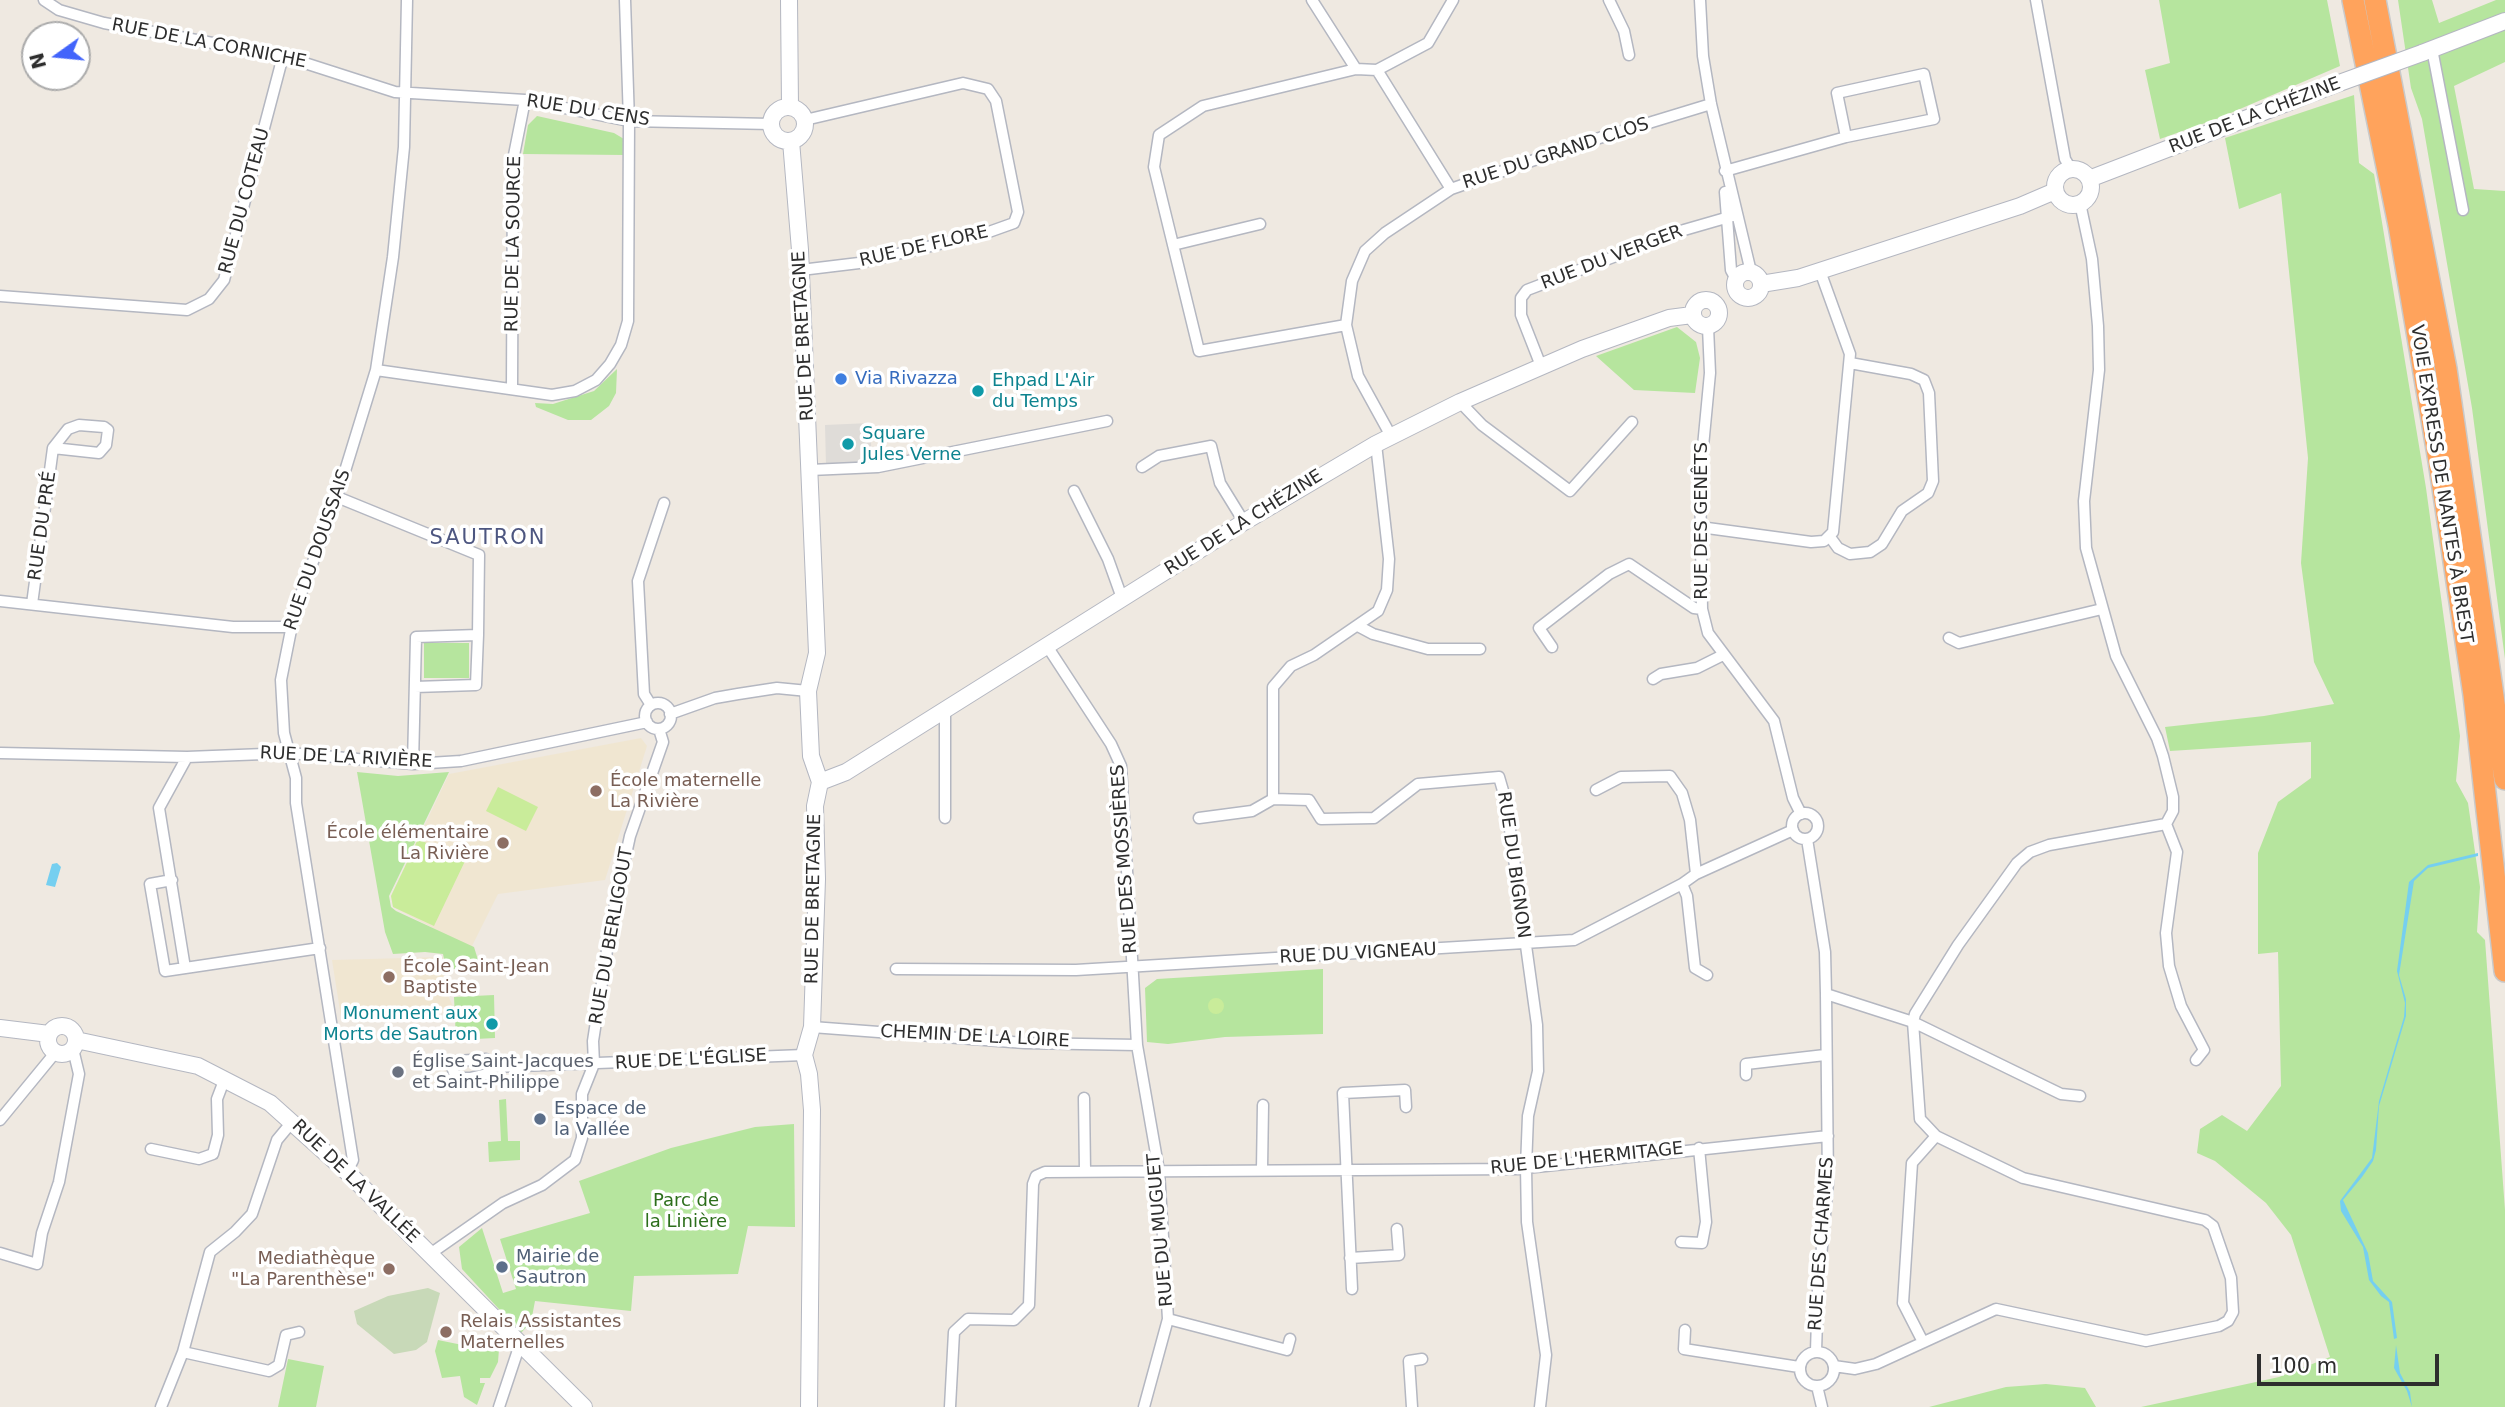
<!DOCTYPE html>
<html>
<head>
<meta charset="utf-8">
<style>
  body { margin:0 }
  #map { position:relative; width:2505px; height:1407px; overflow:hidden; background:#efe9e1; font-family:"DejaVu Sans",sans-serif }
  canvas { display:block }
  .north { position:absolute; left:21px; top:21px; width:70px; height:70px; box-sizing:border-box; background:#fff; border:2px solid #ababab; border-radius:50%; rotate:255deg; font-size:19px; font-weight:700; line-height:28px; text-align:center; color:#2e2e2e }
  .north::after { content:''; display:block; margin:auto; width:24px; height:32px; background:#4264fb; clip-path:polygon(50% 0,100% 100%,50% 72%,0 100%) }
  .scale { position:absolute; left:2257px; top:1354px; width:182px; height:32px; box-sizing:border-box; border:4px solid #2e2e2e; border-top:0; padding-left:9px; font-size:21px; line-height:24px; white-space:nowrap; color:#2e2e2e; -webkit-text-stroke:5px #fff; paint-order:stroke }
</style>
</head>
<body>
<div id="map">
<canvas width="2505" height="1407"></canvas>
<div class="north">N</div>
<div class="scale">100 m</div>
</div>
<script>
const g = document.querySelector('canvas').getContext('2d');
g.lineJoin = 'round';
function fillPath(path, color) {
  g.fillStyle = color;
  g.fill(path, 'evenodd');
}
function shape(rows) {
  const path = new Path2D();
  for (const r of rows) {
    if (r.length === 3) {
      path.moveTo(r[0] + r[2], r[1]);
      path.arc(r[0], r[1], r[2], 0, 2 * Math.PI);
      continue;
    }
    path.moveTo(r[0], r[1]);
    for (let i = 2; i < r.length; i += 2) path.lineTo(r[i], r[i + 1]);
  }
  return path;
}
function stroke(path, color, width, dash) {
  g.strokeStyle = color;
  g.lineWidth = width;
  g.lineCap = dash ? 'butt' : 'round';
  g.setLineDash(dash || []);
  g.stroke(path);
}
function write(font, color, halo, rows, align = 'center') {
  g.font = font + ' "DejaVu Sans",sans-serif';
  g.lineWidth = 7;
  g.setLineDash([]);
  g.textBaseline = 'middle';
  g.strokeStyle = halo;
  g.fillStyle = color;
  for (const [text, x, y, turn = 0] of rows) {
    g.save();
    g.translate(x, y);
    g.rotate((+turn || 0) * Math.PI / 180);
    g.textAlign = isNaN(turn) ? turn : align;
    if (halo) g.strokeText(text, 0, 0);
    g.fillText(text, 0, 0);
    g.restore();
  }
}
fillPath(shape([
  [641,738,647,746,605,880,498,894,471,948,393,907,391,896,449,774],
  [443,957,444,993,447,993,455,1011,341,1017,332,960]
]), '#f0e6d1');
fillPath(shape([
  [2159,0,2327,0,2340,66,2219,118,2160,139,2145,70,2170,63],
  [2398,0,2432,0,2439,23,2496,0,2505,0,2505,62,2454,86,2474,189,2505,191,2505,659,2472,408,2422,119,2411,88],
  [2354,95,2359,163,2374,174,2426,488,2460,736,2456,781,2468,803,2480,887,2477,932,2485,940,2505,1210,2505,1407,2141,1407,2279,1377,2330,1357,2291,1235,2266,1203,2215,1161,2197,1153,2200,1129,2222,1115,2247,1131,2281,1086,2278,952,2258,954,2258,853,2278,802,2311,778,2311,742,2170,751,2165,727,2264,716,2334,704,2314,662,2301,563,2308,458,2281,193,2239,209,2225,138],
  [537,116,614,133,624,139,625,155,523,154,528,125],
  [1677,327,1696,342,1700,358,1695,393,1634,390,1596,356],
  [617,369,616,393,609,406,591,420,568,420,536,407,535,403,553,404,594,391],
  [424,643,469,643,469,678,424,678],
  [357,772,398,776,449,772,389,896,391,907,396,911,474,947,479,963,458,964,456,969,446,969,443,954,425,952,393,954,385,932],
  [1323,969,1323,1034,1225,1037,1168,1044,1147,1042,1145,988,1157,979],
  [494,995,495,1038,456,1040,454,997],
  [506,1099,508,1141,520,1141,520,1160,489,1162,488,1142,501,1141,499,1100],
  [794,1124,795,1227,748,1226,738,1274,634,1276,631,1311,535,1301,531,1322,521,1333,462,1269,459,1247,482,1228,503,1293,516,1289,500,1239,590,1213,579,1181,671,1148,755,1127],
  [491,1335,499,1349,498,1362,490,1378,480,1378,480,1383,485,1383,477,1405,464,1397,460,1376,442,1378,435,1351,438,1340,477,1348],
  [288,1359,324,1366,316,1407,278,1407],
  [2046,1384,2085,1388,2096,1407,1929,1407,2006,1387]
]), '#b6e59e');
fillPath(shape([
  [428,1288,440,1293,427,1342,416,1350,394,1354,357,1324,354,1311,388,1296]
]), '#c8d9b8');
fillPath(shape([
  [498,787,538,807,526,831,486,811],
  [418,839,465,861,434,926,393,907,391,896],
  [1216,1006,8]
]), '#c9ec9a');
fillPath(shape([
  [870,423,872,463,826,465,825,425]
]), '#dfdcd8');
fillPath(shape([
  [2478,853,2478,856,2428,868,2414,881,2399,975,2406,999,2406,1016,2379,1106,2376,1150,2373,1161,2362,1177,2343,1200,2368,1253,2373,1281,2392,1302,2397,1338,2394,1339,2389,1302,2381,1296,2369,1280,2363,1247,2341,1211,2340,1201,2372,1158,2379,1101,2404,1017,2405,1003,2397,971,2409,882,2428,865],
  [57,863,61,867,55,887,46,885,52,864],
  [2396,1345,2400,1373,2410,1392,2412,1407,2407,1391,2394,1368]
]), '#75cff0');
const street = shape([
  [44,0,59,10,104,23,283,56,395,92,525,100,629,121,771,124],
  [1312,0,1356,69],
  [1609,0,1624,31,1629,55],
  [1700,0,1703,56,1711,104,1751,272],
  [2036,0,2065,159,2071,169],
  [2432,49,2463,210],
  [1377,70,1451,189],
  [1725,171,1846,137,1934,119,1924,74,1837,93,1846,137],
  [1725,192,1731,270,1736,279],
  [2080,203,2092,259,2098,326,2099,370,2084,501,2086,548,2116,656,2157,738,2163,756,2173,797,2173,811,2166,824],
  [1173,245,1260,224],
  [801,270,859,263,986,233,1014,223,1018,212,996,101,988,89,963,83,805,120],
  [0,296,187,310,209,299,224,280,283,56],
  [1346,325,1199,351,1154,167,1159,135,1203,106,1356,69,1377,70,1428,43,1453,0],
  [1708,327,1710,373,1700,478,1702,609,1708,633,1774,721,1793,798,1801,814],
  [1541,366,1521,315,1521,298,1527,290,1684,230,1736,215],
  [376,370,552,395,575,391,596,380,610,364,621,345,628,321,629,121,625,0],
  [512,389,513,160,525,100],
  [1460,402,1482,425,1570,491,1632,422],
  [1391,436,1358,376,1346,325,1352,281,1365,251,1385,233,1451,189,1583,143,1711,104],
  [1376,444,1389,559,1387,590,1378,611,1314,655,1291,666,1273,687,1273,799,1309,800,1321,819,1374,818,1418,784,1499,777,1506,801,1537,1025,1538,1071,1528,1116,1526,1167,1527,1222,1546,1355,1540,1407],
  [1142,467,1159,456,1211,446,1220,483,1244,522],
  [810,470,878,467,1107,421],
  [1074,491,1108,559,1122,598],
  [337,497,479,555,478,635,416,637,413,764],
  [1700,527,1811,542,1824,541,1833,532,1850,354,1820,271],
  [1830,537,1838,548,1850,554,1870,552,1882,544,1902,511,1928,493,1933,481,1929,393,1924,380,1911,374,1850,363],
  [0,601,233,627,290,627],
  [32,604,53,448,68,429,79,425,104,427,108,430,106,445,99,453,53,448],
  [1358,626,1373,634,1428,649,1480,649],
  [1949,638,1959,643,2102,609],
  [1047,646,1111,744,1121,766,1137,1045,1159,1171,1168,1319,1144,1407],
  [1552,647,1539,628,1609,574,1629,564,1694,608,1702,609],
  [1653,679,1661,674,1697,668,1723,655],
  [415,687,476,685,478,635],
  [658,716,13],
  [651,705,644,694,638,581,664,503],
  [670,714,715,698,738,694,777,688,808,691],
  [0,753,187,757,290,753,413,764,461,761,647,722],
  [1596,790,1621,777,1670,776,1682,793,1690,820,1696,874],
  [1805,826,13],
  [945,818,945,710],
  [1199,818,1252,811,1273,799],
  [2166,824,2177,852,2166,933,2169,966,2181,1006,2204,1050,2196,1060],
  [1807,839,1825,952,1826,994,1828,1183,1818,1289,1816,1351],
  [172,880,150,884,165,971,320,948],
  [1682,884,1687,896,1695,968,1707,975],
  [185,968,159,808,187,757],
  [896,969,1076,970,1574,940,1682,884,1696,874,1793,830],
  [1826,994,1913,1022,1920,1119,1936,1136,2023,1178,2205,1220,2213,1226,2231,1278,2233,1312,2228,1321,2219,1326,2146,1341,1996,1309,1876,1364,1855,1369,1834,1366],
  [812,1027,1025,1043,1137,1045],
  [594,1064,593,1041,612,918,630,836,663,742,659,729],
  [494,1067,486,1059,457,1061,452,1067,456,1078,470,1078,487,1074,494,1067,804,1055],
  [1746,1075,1746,1064,1825,1055],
  [2080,1096,2061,1094,1913,1022,1915,1014,1958,945,2017,863,2030,852,2049,845,2166,824],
  [1084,1098,1085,1171],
  [0,1120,55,1053],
  [151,1149,199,1159,213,1154,218,1135,217,1099,225,1078],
  [1262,1169,1263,1105],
  [347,1172,353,1160,296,803,296,778,284,733,281,680,295,610,337,497,376,370,393,257,404,147,407,0],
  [1681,1242,1702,1243,1706,1222,1699,1148],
  [0,1253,37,1264,42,1233,59,1182,79,1074,73,1049],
  [430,1254,503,1203,542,1185,575,1160,582,1138,582,1094,594,1064],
  [1350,1258,1399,1255,1397,1229],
  [1352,1289,1343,1093,1405,1090,1406,1107],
  [1168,1319,1287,1350,1290,1339],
  [1685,1330,1684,1349,1799,1367],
  [1923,1342,1903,1303,1912,1163,1936,1136],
  [1817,1369,17],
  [183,1352,269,1371,279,1365,286,1335,299,1332],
  [1817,1386,1822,1407],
  [161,1407,183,1352,210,1252,235,1232,252,1214,277,1140,292,1122],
  [499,1407,520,1344],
  [950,1407,954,1332,968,1319,1014,1320,1029,1305,1033,1184,1036,1176,1045,1172,1517,1169,1828,1136],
  [1412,1407,1409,1361,1422,1359]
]);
const secondary = shape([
  [789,0,790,106],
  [2422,53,2505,21],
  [788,124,17],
  [791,141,800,250,817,653,808,691,811,756,820,782,815,806,817,879,812,1027,804,1055,809,1074,812,1110,809,1407],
  [2073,187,18],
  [2089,179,2331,86],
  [1748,285,13],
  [1761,284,1798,278,2020,206,2055,191],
  [1706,313,13],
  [820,782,846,772,1244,522,1376,444,1460,402,1582,349,1669,318,1692,315],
  [62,1040,14],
  [0,1028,49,1034],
  [76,1040,198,1066,270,1103,347,1172,584,1407]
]);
const highway = shape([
  [2353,0,2399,225,2439,461,2474,695,2505,971],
  [2375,0,2446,369,2505,779]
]);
stroke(street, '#b4b7c1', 13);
stroke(secondary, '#b4b7c1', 18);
stroke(highway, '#c9c9c9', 24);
stroke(street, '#fff', 10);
stroke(secondary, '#fff', 16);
stroke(highway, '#ffa35c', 21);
const secondaryBridge = shape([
  [2331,86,2422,53]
]);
stroke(secondaryBridge, '#b4b7c1', 18, []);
stroke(secondaryBridge, '#fff', 16);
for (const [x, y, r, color] of [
  [841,379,7,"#3f7fe0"],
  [978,391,7,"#0f9aa8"],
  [848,444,7,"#0f9aa8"],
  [596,791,7,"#8d6e63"],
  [503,843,7,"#8d6e63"],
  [389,977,7,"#8d6e63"],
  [492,1024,7,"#0f9aa8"],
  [398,1072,7,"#6b7280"],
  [540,1119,7,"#5c6f8a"],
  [502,1267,7,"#5c6f8a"],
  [389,1269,7,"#8d6e63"],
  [446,1332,7,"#8d6e63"]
]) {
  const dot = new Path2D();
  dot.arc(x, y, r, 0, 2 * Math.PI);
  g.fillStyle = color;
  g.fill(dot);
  stroke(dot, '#fff', 2.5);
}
write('18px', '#2e2e2e', '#fff', [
  ["RUE DE LA CORNICHE",209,44,11],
  ["RUE DU CENS",588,111,9],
  ["RUE DE LA CHÉZINE",2255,116,-21],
  ["RUE DU GRAND CLOS",1556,154,-18],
  ["RUE DU COTEAU",245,201,-75],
  ["RUE DE LA SOURCE",514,244,-89],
  ["RUE DE FLORE",924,247,-13],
  ["RUE DU VERGER",1612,258,-21],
  ["RUE DE BRETAGNE",804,336,-93],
  ["VOIE EXPRESS DE NANTES À BREST",2441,484,81],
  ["RUE DES GENÊTS",1702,521,-90],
  ["RUE DE LA CHÉZINE",1244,523,-32],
  ["RUE DU PRÉ",43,526,-82],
  ["RUE DU DOUSSAIS",318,550,-71],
  ["RUE DE LA RIVIÈRE",346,758,3],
  ["RUE DES MOSSIÈRES",1125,859,-94],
  ["RUE DU BIGNON",1513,865,82],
  ["RUE DE BRETAGNE",814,899,-89],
  ["RUE DU BERLIGOUT",612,936,-80],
  ["RUE DU VIGNEAU",1358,954,-3],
  ["CHEMIN DE LA LOIRE",975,1037,3],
  ["RUE DE L'ÉGLISE",691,1060,-3],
  ["RUE DE L'HERMITAGE",1587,1159,-6],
  ["RUE DE LA VALLÉE",355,1182,44],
  ["RUE DU MUGUET",1161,1230,-95],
  ["RUE DES CHARMES",1822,1244,-86]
]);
write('18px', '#366cbe', '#fff', [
  ["Via Rivazza",855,379]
], 'left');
write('18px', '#0d838f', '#fff', [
  ["Ehpad L'Air",992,381],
  ["du Temps",992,402],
  ["Square",862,434],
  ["Jules Verne",862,455],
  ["Monument aux",478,1014,"right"],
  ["Morts de Sautron",478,1035,"right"]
], 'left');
write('18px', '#785e54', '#fff', [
  ["École maternelle",610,781],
  ["La Rivière",610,802],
  ["École élémentaire",489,833,"right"],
  ["La Rivière",489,854,"right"],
  ["École Saint-Jean",403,967],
  ["Baptiste",403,988],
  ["Mediathèque",375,1259,"right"],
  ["\"La Parenthèse\"",375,1280,"right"],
  ["Relais Assistantes",460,1322],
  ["Maternelles",460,1343]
], 'left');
write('18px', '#5b616d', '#fff', [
  ["Église Saint-Jacques",412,1062],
  ["et Saint-Philippe",412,1083]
], 'left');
write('18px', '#4e5e75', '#fff', [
  ["Espace de",554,1109],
  ["la Vallée",554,1130],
  ["Mairie de",516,1257],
  ["Sautron",516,1278]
], 'left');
write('18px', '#2c6e1b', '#fff', [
  ["Parc de",686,1201],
  ["la Linière",686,1222]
]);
g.letterSpacing = '2px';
write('21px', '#4d5680', '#fff', [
  ["SAUTRON",488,539]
]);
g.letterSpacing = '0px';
</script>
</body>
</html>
